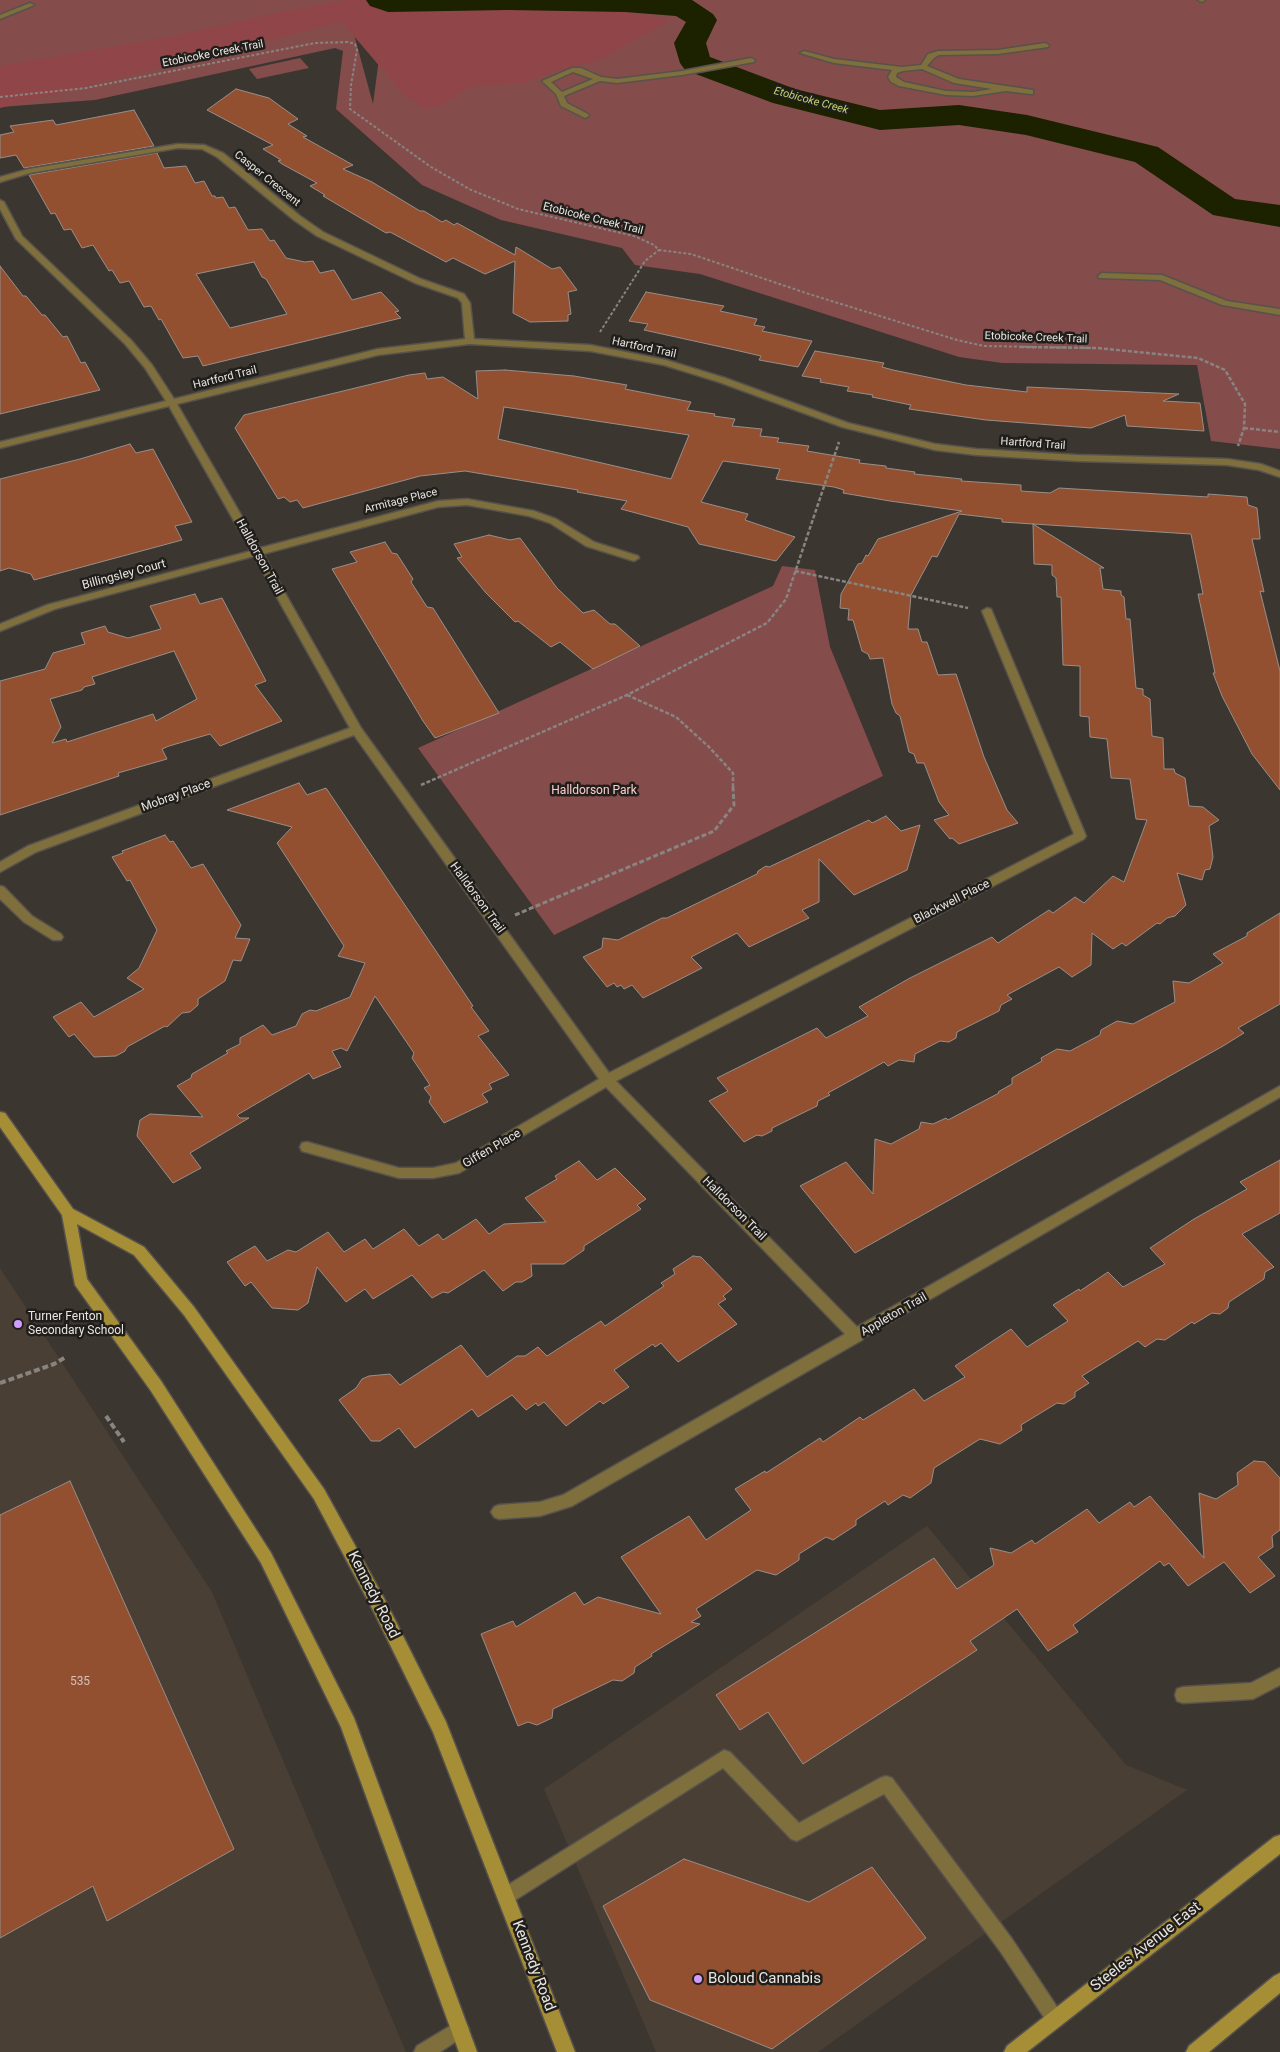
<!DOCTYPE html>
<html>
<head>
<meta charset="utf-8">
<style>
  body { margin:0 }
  canvas { display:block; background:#3b3630 }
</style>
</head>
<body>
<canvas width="1280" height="2052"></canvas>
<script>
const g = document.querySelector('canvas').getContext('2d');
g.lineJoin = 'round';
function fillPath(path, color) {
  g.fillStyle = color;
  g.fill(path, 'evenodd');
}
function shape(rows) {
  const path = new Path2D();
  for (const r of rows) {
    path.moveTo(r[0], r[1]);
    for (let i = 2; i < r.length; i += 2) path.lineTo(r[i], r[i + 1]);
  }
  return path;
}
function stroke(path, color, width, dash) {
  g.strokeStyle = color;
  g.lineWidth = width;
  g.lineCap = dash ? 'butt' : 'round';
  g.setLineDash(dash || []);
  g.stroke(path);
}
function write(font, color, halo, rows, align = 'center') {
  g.font = font + ' Roboto,sans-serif';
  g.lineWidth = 5;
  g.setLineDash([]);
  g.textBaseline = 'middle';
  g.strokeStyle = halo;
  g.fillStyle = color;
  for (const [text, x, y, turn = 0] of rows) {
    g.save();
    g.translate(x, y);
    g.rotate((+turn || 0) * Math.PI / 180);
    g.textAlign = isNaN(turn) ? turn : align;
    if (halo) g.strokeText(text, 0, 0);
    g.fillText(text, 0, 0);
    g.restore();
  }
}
fillPath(shape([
  [0,1268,212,1592,406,2052,0,2052],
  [927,1526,1126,1765,1187,1790,818,2052,656,2052,544,1789]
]), '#493f34');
fillPath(shape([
  [0,0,1280,0,1280,449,1211,441,1197,365,1002,363,959,357,700,274,635,265,622,248,501,220,422,185,336,109,343,51,335,48,95,100,0,107],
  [353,25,382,36,373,104,355,38],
  [300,58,309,68,257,79,249,69],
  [782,566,815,570,830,647,883,776,554,935,418,748,773,586]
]), '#854c4c');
fillPath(shape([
  [345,0,563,0,670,20,600,60,565,68,523,83,469,87,443,105,425,109,404,95,342,22,0,108,0,66,178,35,271,14]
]), '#904648');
fillPath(shape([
  [366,0,692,0,713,14,717,20,706,43,710,57,795,89,880,110,959,105,1027,115,1158,147,1235,199,1280,205,1280,227,1213,215,1135,162,1026,135,959,125,880,130,773,103,685,70,680,63,674,43,686,22,676,16,625,12,508,10,388,12,370,6,366,0]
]), '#1c2100');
const building = shape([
  [236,89,269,98,298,119,288,124,307,136,303,137,353,165,343,169,372,182,420,211,424,211,442,222,446,220,454,225,457,223,515,255,516,247,552,269,560,267,577,290,568,292,571,314,568,315,568,321,530,322,513,313,515,261,485,274,453,258,446,262,390,232,386,233,323,196,325,195,310,186,317,183,282,164,278,161,281,160,263,149,273,145,207,110,236,89],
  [134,110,154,146,24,168,16,155,0,158,0,135,14,132,10,126,53,120,56,125,134,110],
  [157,153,164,168,186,166,195,183,204,181,212,196,215,196,216,198,223,197,229,208,235,207,248,230,262,229,270,241,274,240,286,258,305,262,313,261,320,273,334,270,352,300,381,292,399,311,395,312,401,318,203,366,198,356,183,358,161,319,159,320,151,306,144,307,129,281,120,283,112,270,109,271,93,245,82,248,71,229,64,230,55,213,51,214,29,175,157,153],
  [254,262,262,277,266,279,287,314,230,328,196,274,254,262],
  [0,266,23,296,26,296,42,315,45,315,63,337,67,336,81,363,85,362,100,390,0,414,0,266],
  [646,292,724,306,720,311,757,319,754,325,765,327,762,331,812,341,798,367,759,360,761,356,735,350,644,330,648,324,629,321,646,292],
  [815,351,884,363,882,367,893,370,966,385,1027,392,1027,387,1179,394,1163,401,1200,403,1204,431,1127,426,1125,415,1091,428,986,420,909,409,911,405,872,397,873,395,847,391,849,387,820,382,821,379,802,376,815,351],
  [505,370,574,376,627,385,625,389,691,402,687,410,715,414,714,416,735,419,732,426,762,429,760,436,779,438,777,442,809,446,807,451,860,460,859,463,886,466,886,468,915,472,914,474,962,479,961,481,1021,485,1021,491,1050,493,1059,488,1208,497,1208,494,1247,497,1248,505,1257,508,1260,537,1260,539,1252,539,1264,592,1260,591,1280,671,1280,790,1252,754,1222,696,1213,673,1215,673,1198,594,1203,594,1191,534,1002,522,1002,519,959,514,937,557,932,556,911,595,908,629,918,629,922,642,927,642,938,675,956,674,984,757,1007,810,1018,823,959,844,952,838,950,839,934,820,949,815,939,802,924,763,917,763,914,754,909,752,900,716,896,713,892,704,883,658,870,659,868,654,862,651,853,620,848,620,849,609,840,608,841,594,858,564,862,563,866,555,868,556,878,539,962,511,890,501,843,493,844,490,834,487,776,479,780,469,723,461,701,502,748,514,745,520,795,537,776,561,699,544,688,527,621,509,627,501,577,492,578,490,465,471,420,476,303,508,297,500,290,502,284,497,278,499,235,428,244,415,409,375,425,373,427,379,443,377,478,399,476,371,505,370],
  [504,407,689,435,671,479,498,439,504,407],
  [130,444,136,453,153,449,192,522,175,526,182,540,34,580,31,574,9,568,0,571,0,479,80,459,130,444],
  [1033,524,1104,568,1100,568,1103,589,1121,591,1121,595,1124,597,1126,619,1130,619,1136,688,1143,689,1143,695,1150,699,1152,736,1163,738,1164,769,1174,769,1175,773,1185,778,1189,806,1203,807,1219,820,1209,826,1213,857,1210,869,1205,870,1202,880,1177,873,1186,905,1175,916,1167,918,1160,924,1157,923,1126,946,1122,943,1113,949,1092,933,1091,965,1072,977,1059,967,1007,995,1012,999,1001,1005,999,1011,957,1032,956,1038,949,1042,940,1041,915,1054,914,1062,899,1060,888,1066,884,1062,828,1093,830,1095,818,1101,817,1106,772,1128,772,1131,762,1136,757,1135,744,1142,709,1101,728,1091,717,1078,817,1028,826,1038,868,1016,859,1007,910,978,992,937,998,943,1049,910,1053,913,1075,897,1084,903,1113,876,1124,882,1147,820,1136,819,1130,779,1111,778,1107,739,1090,737,1089,717,1080,716,1080,666,1063,665,1061,597,1057,597,1056,578,1052,575,1052,565,1034,564,1033,524],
  [489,535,510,540,520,538,557,588,583,613,594,610,610,624,615,624,640,646,593,669,560,642,551,647,518,621,515,622,486,593,457,558,462,557,454,544,489,535],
  [385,542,392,553,397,554,413,579,411,582,427,607,433,608,499,713,435,738,423,721,332,569,357,562,350,552,385,542],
  [195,594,200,604,222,598,266,681,255,685,282,721,220,746,210,734,169,746,162,749,167,759,118,773,119,776,0,815,0,681,45,669,53,653,85,644,81,633,105,626,108,632,128,638,161,629,150,606,195,594],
  [174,651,197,699,156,721,153,714,67,742,66,739,52,743,61,727,50,699,82,690,84,687,95,684,92,677,174,651],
  [299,783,307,795,326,788,473,1006,471,1007,489,1031,478,1036,509,1075,489,1084,492,1089,482,1094,488,1102,444,1123,429,1102,431,1097,424,1088,430,1085,412,1058,414,1053,375,996,347,1051,341,1048,332,1051,341,1067,313,1079,309,1073,237,1115,240,1118,249,1118,190,1153,201,1168,173,1183,137,1136,140,1120,150,1114,203,1117,177,1086,191,1078,192,1074,228,1053,226,1051,240,1044,240,1038,263,1025,272,1035,296,1026,302,1014,310,1010,316,1011,350,997,365,963,338,956,344,946,277,843,292,827,227,810,299,783],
  [886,816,901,831,920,825,907,870,854,895,819,859,819,902,802,910,809,918,749,947,737,933,691,957,702,968,655,992,643,998,632,985,624,989,621,985,617,987,614,983,607,987,583,957,602,948,603,938,618,940,662,918,667,918,757,874,758,871,766,866,769,867,869,820,872,823,886,816],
  [165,835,170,842,173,841,191,868,203,864,241,925,235,938,250,939,241,961,233,960,225,981,198,999,198,1005,190,1012,182,1013,167,1027,165,1026,127,1047,125,1051,116,1056,94,1057,74,1034,69,1037,53,1017,81,1002,94,1017,144,989,127,978,139,968,157,930,130,880,127,881,112,857,123,853,122,851,165,835],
  [1280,913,1280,1004,1238,1028,1244,1033,1223,1046,855,1253,800,1186,846,1162,873,1194,875,1139,891,1144,919,1129,921,1122,933,1124,946,1118,948,1120,999,1093,998,1092,1012,1084,1012,1078,1042,1061,1041,1058,1057,1049,1070,1051,1100,1035,1101,1030,1117,1021,1133,1024,1175,1002,1173,981,1189,983,1223,963,1213,954,1247,936,1247,933,1280,913],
  [1280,1160,1280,1213,1242,1234,1274,1267,1265,1272,1264,1279,1229,1302,1228,1308,1220,1314,1212,1313,1194,1324,1192,1322,1165,1340,1157,1339,1145,1347,1138,1341,1082,1376,1089,1383,1075,1392,1075,1397,1064,1404,1057,1403,1021,1425,1022,1430,1000,1444,980,1439,934,1468,931,1483,910,1498,903,1495,888,1505,885,1501,856,1520,856,1525,833,1540,826,1537,799,1554,799,1560,776,1575,757,1570,696,1609,701,1616,691,1622,700,1624,651,1654,652,1656,635,1667,634,1673,622,1681,613,1680,553,1709,552,1718,537,1725,528,1722,518,1726,481,1634,513,1621,516,1627,575,1592,584,1605,598,1597,661,1614,621,1557,689,1516,706,1540,751,1510,735,1489,765,1471,766,1473,820,1438,823,1442,860,1417,863,1420,914,1389,924,1401,965,1377,955,1366,1011,1329,1027,1347,1068,1321,1053,1305,1079,1289,1080,1291,1108,1272,1123,1287,1165,1264,1150,1248,1194,1219,1247,1189,1240,1182,1280,1160],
  [579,1161,597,1180,615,1168,646,1199,637,1205,641,1209,584,1246,584,1250,564,1264,531,1264,532,1276,522,1282,516,1282,503,1291,484,1270,448,1293,443,1292,432,1298,412,1275,373,1299,365,1289,346,1302,317,1267,308,1303,298,1310,272,1308,251,1282,245,1286,227,1262,255,1246,267,1261,288,1250,296,1252,328,1232,344,1252,365,1239,373,1249,404,1229,419,1246,438,1234,443,1240,476,1219,489,1234,504,1224,546,1222,525,1198,557,1179,555,1176,579,1161],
  [693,1256,701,1257,732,1289,723,1296,726,1299,718,1304,737,1324,678,1362,661,1343,655,1347,653,1344,614,1370,629,1387,603,1404,600,1401,566,1426,544,1402,538,1406,536,1403,526,1410,512,1395,478,1417,472,1409,415,1448,399,1428,380,1441,371,1441,339,1400,356,1388,362,1379,369,1376,390,1374,400,1385,461,1345,487,1377,517,1356,525,1356,538,1347,547,1356,601,1321,605,1326,664,1286,661,1283,675,1274,673,1269,693,1256],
  [1254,1461,1265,1462,1280,1478,1280,1530,1272,1536,1273,1547,1258,1557,1275,1576,1250,1593,1224,1562,1188,1586,1169,1563,1164,1566,1160,1561,1073,1625,1078,1632,1048,1651,1017,1609,970,1641,977,1650,803,1764,768,1712,740,1730,716,1695,934,1558,957,1589,994,1565,990,1548,1011,1553,1032,1540,1035,1544,1087,1509,1099,1523,1130,1502,1134,1507,1150,1496,1204,1558,1199,1493,1216,1499,1238,1485,1237,1473,1254,1461],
  [70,1481,234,1849,107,1921,93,1886,0,1938,0,1515,70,1481],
  [684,1859,809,1902,872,1867,926,1938,772,2049,650,2000,603,1906,684,1859]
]);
fillPath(building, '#935031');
stroke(building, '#978e8a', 1);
const service = shape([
  [1198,0,1205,0,1202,2,1198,0],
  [30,3,34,5,32,6,0,19,0,15,30,3],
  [1045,43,1049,45,1048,47,998,54,939,55,934,58,927,66,959,79,1033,90,1033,94,1030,94,1006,91,973,96,946,95,899,86,891,82,888,77,892,70,834,63,800,53,804,51,834,59,902,67,921,65,928,54,938,51,998,50,1045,43],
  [922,69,954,83,992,89,973,92,946,91,904,82,896,77,897,73,903,71,922,69],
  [751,58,755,60,754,62,682,75,617,83,600,81,564,96,567,103,588,114,589,116,585,118,561,106,556,94,542,81,572,68,581,68,601,77,617,79,682,71,751,58],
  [573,72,593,79,562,92,551,82,573,72],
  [1102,273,1162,275,1227,301,1280,309,1280,315,1222,305,1160,280,1099,278,1098,276,1102,273],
  [724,1750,730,1752,799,1823,880,1778,886,1776,892,1778,1012,1939,1061,2013,1064,2019,1061,2025,1055,2028,1049,2025,1000,1951,884,1794,797,1841,791,1839,723,1768,512,1902,506,1905,500,1902,497,1896,500,1890,724,1750],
  [460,2020,466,2023,469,2029,466,2035,440,2052,414,2052,417,2046,460,2020]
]);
const minor = shape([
  [178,144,204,145,223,153,300,216,323,232,421,279,464,294,470,303,474,339,590,345,666,360,725,378,848,423,935,444,976,449,1077,455,1227,459,1261,464,1280,471,1280,477,1259,470,1227,465,1077,461,976,455,935,450,842,427,719,382,664,365,590,351,470,344,378,355,177,404,260,548,438,501,467,499,534,511,556,519,594,542,638,556,639,558,634,561,586,546,550,523,529,516,467,505,438,507,263,554,361,728,609,1073,1074,834,982,611,987,608,991,609,1086,836,1084,839,616,1081,857,1327,1280,1086,1280,1097,863,1338,862,1340,572,1506,540,1516,499,1519,494,1517,491,1512,494,1507,499,1505,540,1502,563,1495,845,1334,606,1087,459,1173,433,1178,399,1178,302,1151,300,1147,302,1143,307,1142,399,1168,433,1168,456,1163,599,1079,354,735,36,852,0,872,0,862,28,846,350,728,254,556,55,609,0,631,0,624,47,605,251,551,169,406,0,448,0,442,166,401,145,368,125,344,16,239,0,209,0,200,4,202,22,236,131,340,152,365,174,399,378,349,465,339,462,303,458,298,415,283,317,236,294,220,217,157,202,149,178,148,30,173,0,182,0,177,29,169,178,144],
  [0,886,4,887,32,916,61,934,63,937,61,940,53,940,24,922,0,899,0,886],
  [1280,1668,1280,1685,1253,1699,1183,1703,1177,1701,1175,1695,1177,1689,1183,1687,1251,1683,1280,1668]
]);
const secondary = shape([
  [0,1112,5,1113,73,1209,144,1247,194,1307,324,1489,386,1602,446,1722,575,2052,557,2052,433,1732,374,1612,314,1499,184,1315,134,1255,77,1224,87,1279,161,1381,271,1553,354,1718,477,2052,459,2052,341,1727,261,1563,151,1391,75,1285,62,1215,0,1127,0,1112],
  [1280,1835,1280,1854,1027,2052,1004,2052,1007,2046,1274,1837,1280,1835],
  [1280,1973,1280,1993,1209,2052,1186,2052,1189,2046,1274,1976,1280,1973]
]);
stroke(service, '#57524c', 3);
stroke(minor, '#57524c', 3);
stroke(secondary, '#57524c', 3);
stroke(shape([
  [0,97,86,88,315,43,348,42,355,44,357,50,351,85,350,109,431,167,469,189,518,209,634,236,654,245,659,250,691,254,809,294,957,340,984,346,1091,348],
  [600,332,645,261,659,250]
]), '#89847f', 2, [3, 2]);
stroke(shape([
  [1020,347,1097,348,1198,358,1225,370,1245,404,1244,428,1238,446],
  [1244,428,1280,432],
  [795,571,968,608],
  [627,695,676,717,709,747,733,773,733,788],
  [421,785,627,695,767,623,786,599,839,442]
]), '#89847f', 2.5, [4, 2]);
stroke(shape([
  [515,915,714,831,734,805,733,787]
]), '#89847f', 3, [5, 2.5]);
stroke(shape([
  [0,1383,54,1364,66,1357],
  [106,1416,124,1442]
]), '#89847f', 4, [6, 3]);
fillPath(service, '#7e6f3d');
fillPath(minor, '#7e6f3d');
fillPath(secondary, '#a68e37');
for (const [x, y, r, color] of [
  [18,1324,5,"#d09dff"],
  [698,1979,5,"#d09dff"]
]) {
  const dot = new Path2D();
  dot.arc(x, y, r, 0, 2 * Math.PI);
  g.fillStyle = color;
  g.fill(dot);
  stroke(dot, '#201e1b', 2);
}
write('11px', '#e9e5e1', '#201e1b', [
  ["Etobicoke Creek Trail",213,54,-11],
  ["Casper Crescent",267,179,39],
  ["Etobicoke Creek Trail",593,219,14],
  ["Etobicoke Creek Trail",1036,338,2],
  ["Hartford Trail",644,348,12],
  ["Hartford Trail",225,378,-14],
  ["Hartford Trail",1033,444,4],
  ["Armitage Place",401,501,-14]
]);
write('italic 11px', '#c2d56e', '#201e1b', [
  ["Etobicoke Creek",811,101,15]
]);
write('12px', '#e9e5e1', '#201e1b', [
  ["Halldorson Trail",259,557,61],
  ["Billingsley Court",124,575,-15],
  ["Mobray Place",176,796,-20],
  ["Halldorson Trail",477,898,54],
  ["Blackwell Place",952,902,-27],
  ["Giffen Place",492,1149,-30],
  ["Halldorson Trail",734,1209,45],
  ["Appleton Trail",894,1315,-30]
]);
write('12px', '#fccecd', '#201e1b', [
  ["Halldorson Park",594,791]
]);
write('12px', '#e9e5e1', '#201e1b', [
  ["Turner Fenton",28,1317],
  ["Secondary School",28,1331]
], 'left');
write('12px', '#d4c0b5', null, [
  ["535",80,1682]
]);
write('15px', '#e9e5e1', '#201e1b', [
  ["Kennedy Road",373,1595,63],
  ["Steeles Avenue East",1146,1947,-38],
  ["Kennedy Road",533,1966,69]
]);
write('15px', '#e9e5e1', '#201e1b', [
  ["Boloud Cannabis",708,1979]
], 'left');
</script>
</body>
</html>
